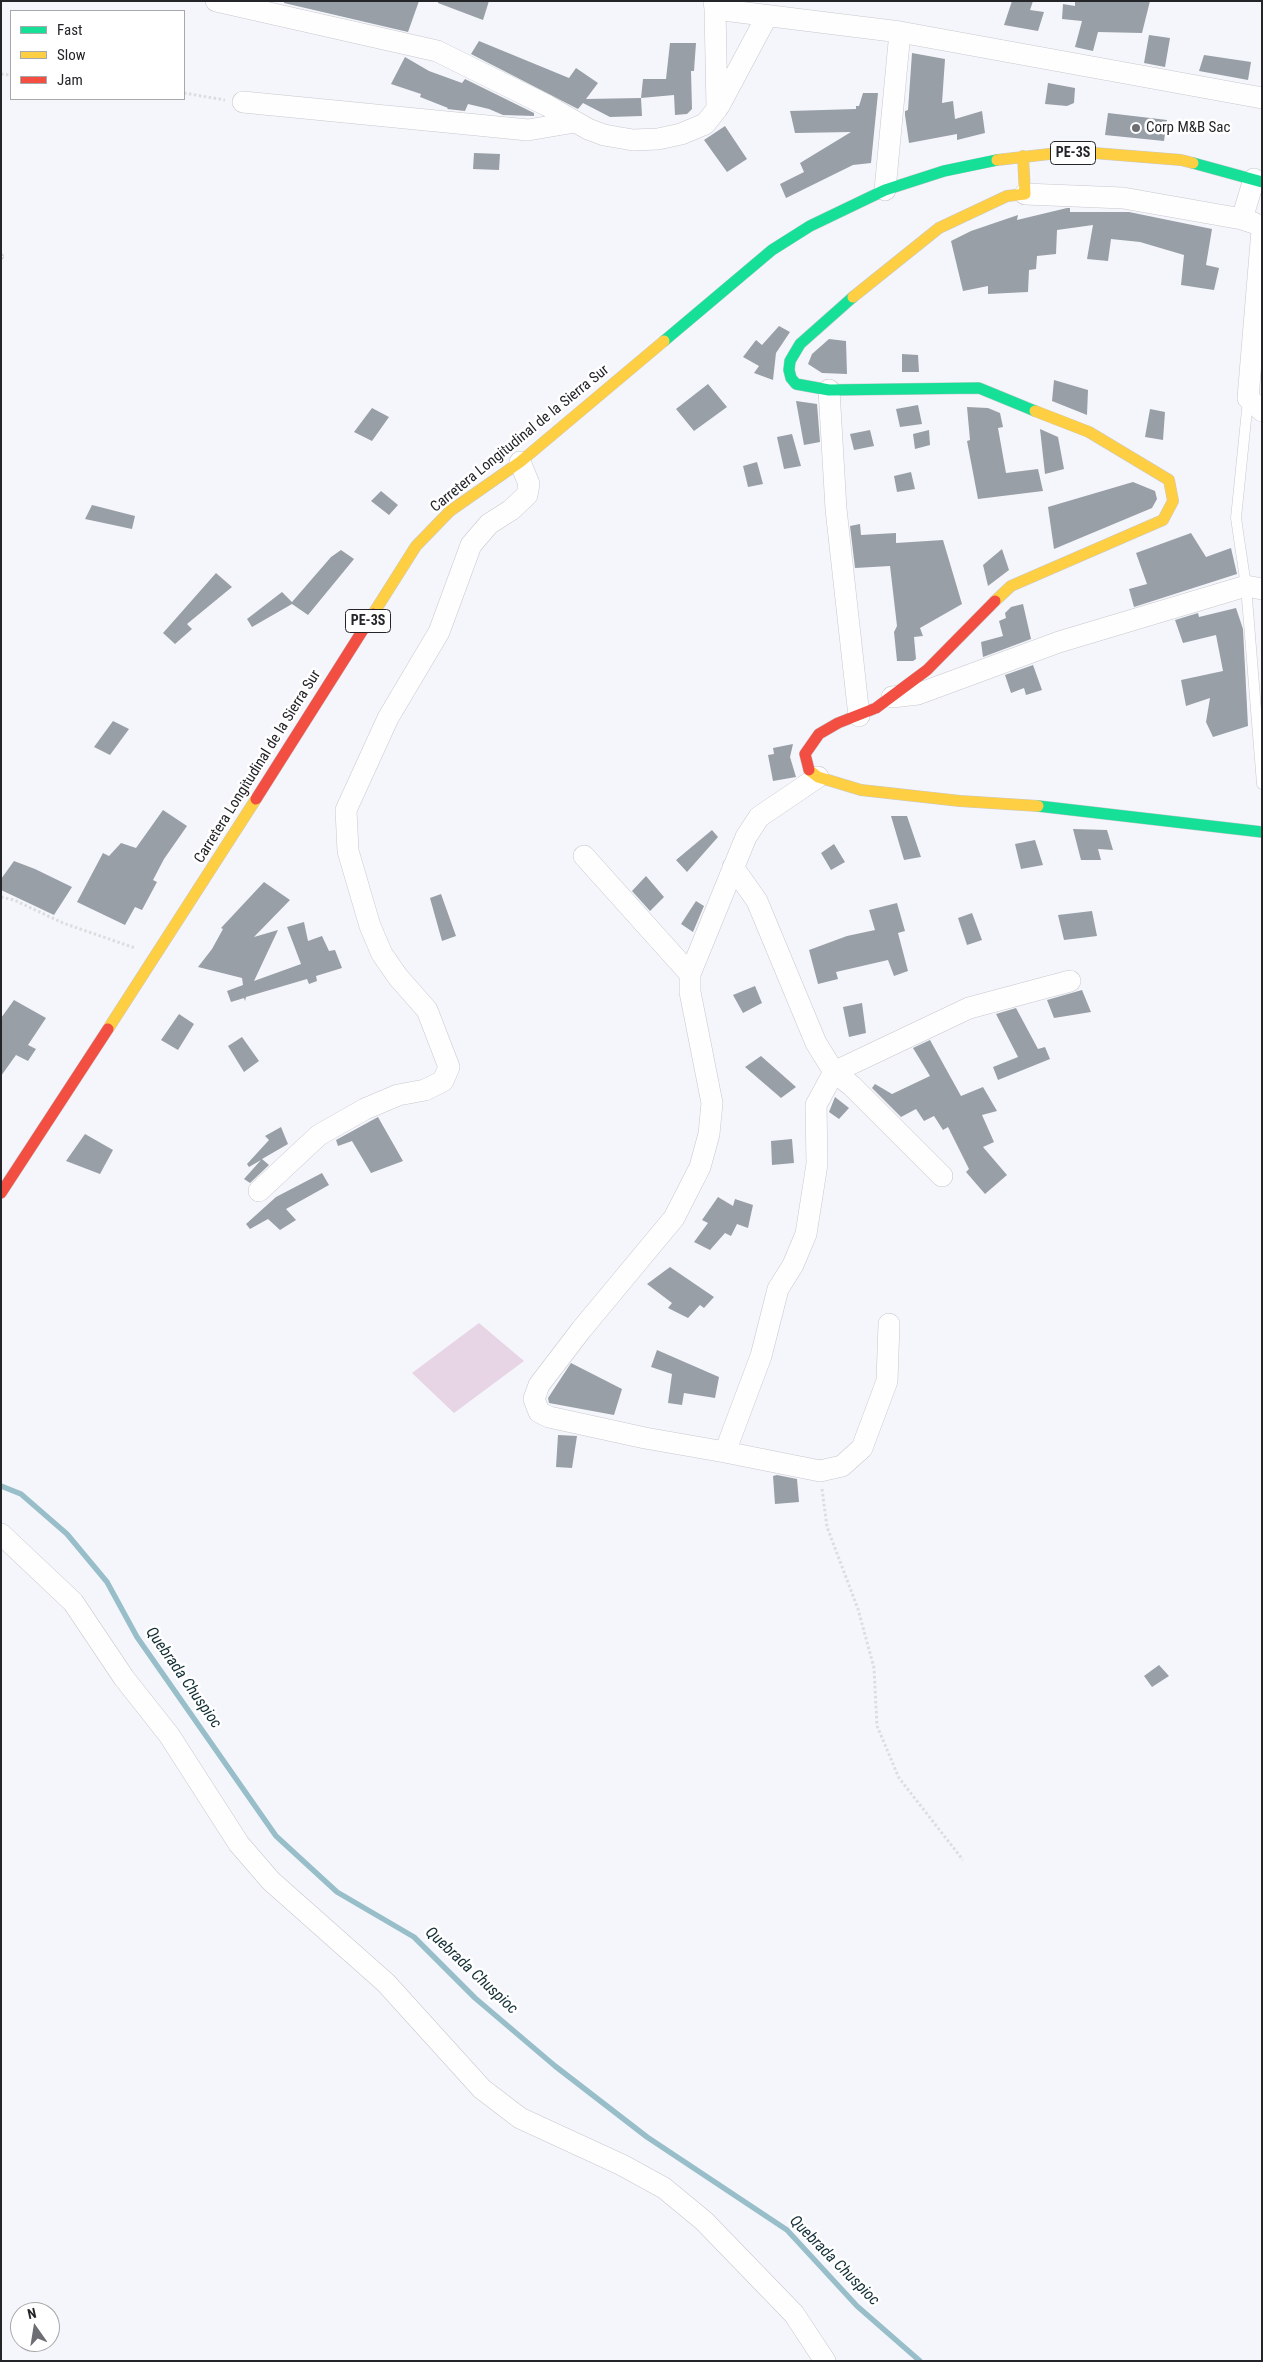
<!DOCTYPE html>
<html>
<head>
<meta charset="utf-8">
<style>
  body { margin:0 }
  #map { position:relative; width:1263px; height:2362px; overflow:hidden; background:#f5f6fc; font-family:"Roboto Condensed",sans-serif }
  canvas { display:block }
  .frame { position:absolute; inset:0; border:2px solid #242529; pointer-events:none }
  .legend { position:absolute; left:10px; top:10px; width:175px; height:90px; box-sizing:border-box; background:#fff; border:1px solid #a7a8a9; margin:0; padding:6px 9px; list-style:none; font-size:15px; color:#242529 }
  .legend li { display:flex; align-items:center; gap:10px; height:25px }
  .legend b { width:25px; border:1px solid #a7a8a9 }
  .north { position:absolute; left:10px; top:2302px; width:50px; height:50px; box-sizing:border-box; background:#fff; border:1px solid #a7a8a9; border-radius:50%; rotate:347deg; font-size:14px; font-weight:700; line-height:20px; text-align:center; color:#242529 }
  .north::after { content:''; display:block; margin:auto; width:18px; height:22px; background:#6d6e73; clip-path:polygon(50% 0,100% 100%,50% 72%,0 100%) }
</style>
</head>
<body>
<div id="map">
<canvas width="1263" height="2362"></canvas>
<div class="frame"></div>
<ul class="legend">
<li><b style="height:6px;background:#16e098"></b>Fast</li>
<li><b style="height:6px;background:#ffcf43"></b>Slow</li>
<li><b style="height:6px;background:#f24e42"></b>Jam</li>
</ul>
<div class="north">N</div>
</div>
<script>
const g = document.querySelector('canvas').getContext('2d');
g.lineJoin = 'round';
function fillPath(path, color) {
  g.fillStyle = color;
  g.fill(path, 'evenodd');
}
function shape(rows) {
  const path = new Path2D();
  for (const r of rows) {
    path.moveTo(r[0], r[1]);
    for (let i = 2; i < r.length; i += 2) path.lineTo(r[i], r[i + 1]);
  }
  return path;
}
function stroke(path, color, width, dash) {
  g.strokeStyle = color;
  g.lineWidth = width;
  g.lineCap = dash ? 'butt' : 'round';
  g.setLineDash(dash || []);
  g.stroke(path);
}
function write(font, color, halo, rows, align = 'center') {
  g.font = font + ' "Roboto Condensed",sans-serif';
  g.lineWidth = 5;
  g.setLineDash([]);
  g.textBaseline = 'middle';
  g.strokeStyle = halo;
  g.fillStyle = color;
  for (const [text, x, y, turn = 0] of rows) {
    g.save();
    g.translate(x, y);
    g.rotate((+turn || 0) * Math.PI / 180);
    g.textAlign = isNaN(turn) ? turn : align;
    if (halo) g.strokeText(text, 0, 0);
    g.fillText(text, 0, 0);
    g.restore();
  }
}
fillPath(shape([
  [479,1323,524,1361,454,1413,412,1373]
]), '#e7d4e5');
stroke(shape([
  [1,1486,21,1494,67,1534,107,1582,137,1637,276,1836,337,1892,414,1937,475,1998,555,2066,647,2137,787,2230,857,2306,920,2361]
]), '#98bec9', 5.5);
fillPath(shape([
  [284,1,419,1,408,32,284,3],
  [438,1,489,1,483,20,438,3],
  [1012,1,1033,1,1030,10,1044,12,1038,31,1004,25],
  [1075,1,1150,1,1142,33,1098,32,1093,51,1075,47,1082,21,1062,19,1063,4,1075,6],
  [1149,35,1170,38,1165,67,1144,63],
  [479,41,569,78,576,68,598,83,586,99,641,98,642,116,610,117,583,103,578,109,471,54],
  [670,43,696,43,694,71,691,71,692,109,687,114,675,115,674,95,641,98,643,79,666,79],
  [912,53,945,59,942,103,953,101,955,119,982,111,985,133,957,140,957,134,909,143,905,115,905,111,908,110],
  [1204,55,1251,62,1248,80,1199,71],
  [405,57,429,71,462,83,465,79,534,113,534,116,503,115,489,109,468,104,465,111,447,109,448,108,420,97,421,94,391,84],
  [1048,83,1075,88,1074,103,1067,106,1045,104],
  [863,93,878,93,871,163,853,165,786,198,780,184,804,172,800,163,851,132,795,133,790,111,856,109,856,106,859,106],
  [1108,113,1167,120,1164,141,1105,135],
  [725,126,747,159,727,172,704,140],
  [474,153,500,154,499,170,473,169],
  [1067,208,1070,208,1070,212,1129,212,1212,229,1206,265,1219,268,1214,290,1181,285,1184,255,1140,242,1111,239,1108,261,1087,259,1093,225,1057,230,1056,254,1037,256,1036,269,1029,270,1028,292,988,294,988,286,963,291,951,241,971,231,1018,215,1017,220],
  [779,326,790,332,776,353,773,380,754,373,759,366,743,357,756,340,762,345],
  [829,339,846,341,847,374,822,373,808,364,812,354],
  [902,354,918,355,919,372,902,372],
  [1054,380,1088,390,1087,415,1052,401],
  [708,384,727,407,694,431,676,409],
  [796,401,817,404,820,442,804,445],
  [918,405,922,424,900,427,896,409],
  [967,407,988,408,1000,413,1003,427,998,428,1006,473,1038,469,1043,491,978,499,967,441,970,440],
  [372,408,389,417,372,441,354,432],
  [1150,409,1165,412,1163,440,1145,437],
  [1040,429,1058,437,1064,469,1045,474],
  [870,430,874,446,854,450,850,434],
  [929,430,930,445,915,449,913,434],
  [792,434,801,466,784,469,777,437],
  [757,462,763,484,748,487,743,466],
  [911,472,915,489,897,492,894,476],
  [1133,482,1155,491,1157,499,1152,508,1054,549,1048,507],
  [381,491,398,505,389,515,371,501],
  [92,505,135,516,132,529,85,519],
  [860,524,861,535,896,533,896,543,943,540,962,604,920,628,923,636,914,637,916,659,913,661,897,661,894,632,897,626,890,566,855,568,850,526],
  [1191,533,1206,557,1231,548,1237,574,1134,607,1129,589,1147,584,1136,553],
  [1002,549,1009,570,988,586,983,565],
  [341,550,354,559,308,615,292,604,252,627,247,619,282,592,292,602,331,557],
  [216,573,232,587,187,624,192,629,175,644,163,633],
  [1023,604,1031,639,983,657,981,642,1003,636,999,621,1006,618,1005,613,1011,607],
  [1236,608,1243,629,1248,726,1213,737,1206,722,1210,698,1186,706,1181,680,1223,671,1216,635,1183,643,1175,620,1198,613,1199,617],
  [1033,665,1042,690,1026,695,1024,688,1011,693,1005,675],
  [113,721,129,729,110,755,94,747],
  [793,744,790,757,796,777,773,781,768,755,774,754,773,748],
  [163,810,187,826,164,859,153,880,157,882,142,910,135,907,125,925,77,902,103,853,109,856,121,843,136,848],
  [891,816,907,816,921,857,904,860],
  [1073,829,1107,830,1113,850,1098,849,1101,860,1081,860],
  [712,830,718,837,687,872,676,860],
  [1035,840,1043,865,1021,869,1015,844],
  [834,844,845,862,831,870,821,853],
  [14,861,35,869,72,887,54,915,1,890,1,879],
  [646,876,664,897,650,911,632,891],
  [264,882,290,900,254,937,278,930,254,981,301,964,287,927,304,922,308,941,322,936,329,951,335,950,342,968,316,976,317,981,309,984,307,979,246,997,245,1001,244,998,231,1002,227,991,243,985,242,978,198,967,212,949,223,929,221,928],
  [441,894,456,936,442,941,430,898],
  [696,901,704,906,693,932,681,924],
  [897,903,905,931,898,933,908,971,894,976,888,960,836,972,838,979,818,984,809,950,847,936,875,930,869,910],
  [1092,911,1097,936,1064,940,1058,915],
  [972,913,982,940,967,945,958,918],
  [755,986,762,1003,743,1013,733,995],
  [1082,990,1091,1012,1054,1018,1047,1000],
  [14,1000,46,1018,28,1045,36,1049,28,1061,16,1055,1,1076,1,1018],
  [862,1003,866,1033,849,1037,843,1007],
  [1016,1008,1038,1049,1045,1047,1050,1059,998,1080,993,1067,1018,1057,996,1014],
  [179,1014,194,1024,178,1050,161,1040],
  [242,1037,259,1061,244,1072,228,1046],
  [930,1040,961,1096,983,1087,997,1111,982,1115,994,1142,983,1147,1007,1175,985,1194,966,1172,969,1169,948,1127,943,1130,934,1116,924,1121,916,1109,901,1117,872,1088,875,1084,892,1094,930,1076,913,1048],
  [761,1056,796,1087,781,1098,745,1067],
  [835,1097,849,1108,839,1119,829,1112],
  [378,1117,403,1161,371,1173,352,1141,338,1146,336,1140],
  [281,1127,288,1144,262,1159,269,1165,250,1183,244,1179,261,1160,249,1167,247,1164,269,1140,265,1136],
  [85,1134,113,1150,100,1174,66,1161],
  [792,1139,794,1163,772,1165,771,1141],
  [322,1173,329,1185,286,1209,296,1220,280,1230,268,1219,250,1229,246,1224,276,1197],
  [718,1197,733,1206,735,1199,753,1205,748,1228,737,1224,731,1236,725,1233,710,1250,694,1242,708,1223,702,1220],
  [670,1267,714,1297,704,1308,700,1305,688,1318,668,1308,672,1303,647,1284],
  [657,1350,719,1377,715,1398,684,1393,682,1405,668,1403,672,1374,651,1367],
  [571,1363,622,1389,614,1415,549,1403,548,1398],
  [558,1435,577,1436,572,1468,556,1467],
  [777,1475,797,1479,799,1502,775,1504,773,1476],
  [1159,1665,1169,1676,1152,1687,1144,1676]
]), '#989fa7');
const lane = shape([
  [1248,400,1236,518,1246,586,1262,784]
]);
const street = shape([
  [216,1,437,51,548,106,588,129,604,135,633,140,658,139,681,134,705,124,717,109,715,9],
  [714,1,715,9,900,32,1262,98],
  [243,102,528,130,575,122],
  [719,106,767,16],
  [1254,179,1242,219,1254,223],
  [885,190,900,32],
  [1025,194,1123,198,1242,219],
  [1262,230,1248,398,1262,411],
  [829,390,836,509,859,716],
  [892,697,918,694,1059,642,1246,586,1262,589],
  [584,856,690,974],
  [733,867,757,901,816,1043,834,1072,852,1086,942,1176],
  [259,1191,319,1135,365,1109,398,1095,425,1090,443,1081,449,1067,427,1010,398,977,382,954,370,926,348,851,346,810,388,718,439,632,471,545,489,524,511,510,527,495,529,484,520,462],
  [889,1324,887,1381,862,1448,842,1466,820,1471,725,1452,761,1356,778,1289,793,1265,806,1234,817,1164,816,1105,834,1072,969,1008,1070,981],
  [725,1452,645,1438,549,1417,539,1412,534,1399,539,1385,581,1330,674,1218,700,1167,709,1134,712,1103,690,992,690,974,746,837,759,817,818,777],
  [1,1534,73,1602,124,1678,169,1735,239,1844,271,1881,386,1983,482,2089,520,2118,622,2165,664,2188,704,2221,794,2314,825,2361]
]);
const fast = shape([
  [1193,163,1262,182],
  [853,297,800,344,790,361,789,370,791,378,796,384,829,390,979,388,1035,411],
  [664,341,772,250,810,226,885,190,944,171,997,160],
  [1038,806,1262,832]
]);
const slow = shape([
  [997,160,1058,153,1094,153,1181,160,1193,163],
  [853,297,939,228,1007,196,1025,194,1023,156],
  [995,601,1011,586,1163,520,1173,501,1169,480,1089,432,1035,411],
  [373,614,416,546,450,511,520,462,664,341],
  [809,770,818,777,861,790,960,801,1038,806],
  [108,1029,256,799]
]);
const jam = shape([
  [809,770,805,754,819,734,838,723,876,708,927,670,995,601],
  [256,799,373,614],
  [1,1193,108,1029]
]);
stroke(lane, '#c7c8cd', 11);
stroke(street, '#c7c8cd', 22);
stroke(fast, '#c7c8cd', 12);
stroke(slow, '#c7c8cd', 12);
stroke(jam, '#c7c8cd', 12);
stroke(shape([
  [1,74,11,75],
  [184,93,225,100],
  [1,897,14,900,63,923,135,948],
  [822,1489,827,1527,858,1609,874,1668,877,1726,899,1778,963,1860]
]), '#dcdddf', 3, [2.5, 2.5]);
stroke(lane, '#fefeff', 10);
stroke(street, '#fefeff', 21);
stroke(fast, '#16e098', 11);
stroke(slow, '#ffcf43', 11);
stroke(jam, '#f24e42', 11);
const rail = shape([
  [1,256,1,257]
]);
stroke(rail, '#d3d4d6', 5.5);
stroke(rail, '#fff', 4, [11]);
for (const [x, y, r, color] of [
  [1136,128,5,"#6d6e73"]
]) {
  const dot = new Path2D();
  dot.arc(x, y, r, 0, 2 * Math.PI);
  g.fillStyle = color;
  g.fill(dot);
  stroke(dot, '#fff', 2);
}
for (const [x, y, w] of [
  [1073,153,45],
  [368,621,45]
]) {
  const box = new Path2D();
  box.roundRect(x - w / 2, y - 11.5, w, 23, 4);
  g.fillStyle = '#fff';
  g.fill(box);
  stroke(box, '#242529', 1);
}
write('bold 14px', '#242529', null, [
  ["PE-3S",1073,153],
  ["PE-3S",368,621]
]);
write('15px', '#242529', '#fff', [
  ["Corp M&B Sac",1146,128]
], 'left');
write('15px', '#242529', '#fff', [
  ["Carretera Longitudinal de la Sierra Sur",520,439,-39],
  ["Carretera Longitudinal de la Sierra Sur",258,767,-58]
]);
write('italic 16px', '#132f36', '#fff', [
  ["Quebrada Chuspioc",183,1678,55],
  ["Quebrada Chuspioc",471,1971,43],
  ["Quebrada Chuspioc",834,2261,45]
]);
</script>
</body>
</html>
